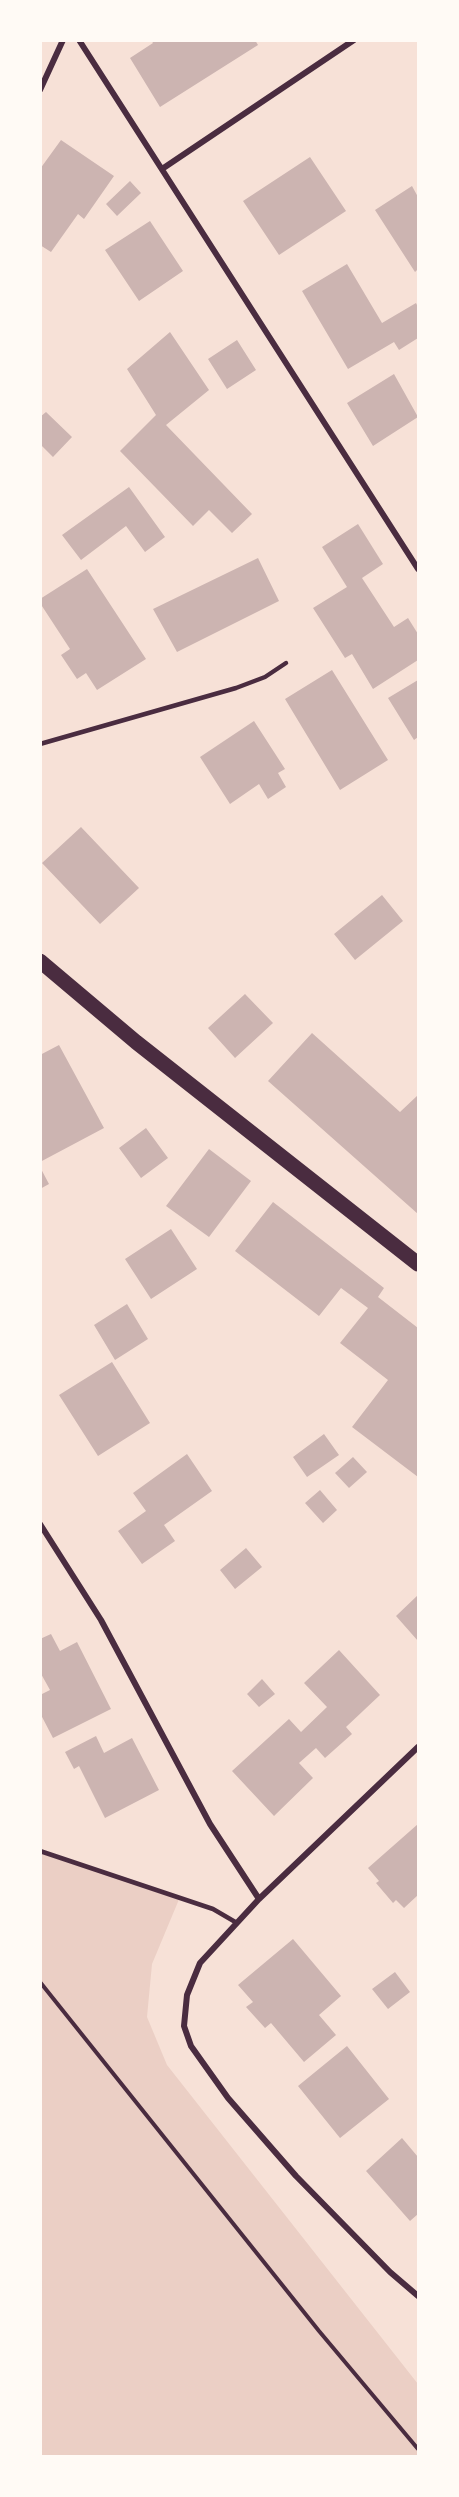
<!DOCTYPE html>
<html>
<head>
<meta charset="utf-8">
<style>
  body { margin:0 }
  #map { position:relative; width:459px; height:2497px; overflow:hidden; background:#f7e1d7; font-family:Barlow,sans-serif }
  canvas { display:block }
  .frame { position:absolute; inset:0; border:42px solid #fffaf5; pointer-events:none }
</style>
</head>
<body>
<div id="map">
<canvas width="459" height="2497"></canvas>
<div class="frame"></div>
</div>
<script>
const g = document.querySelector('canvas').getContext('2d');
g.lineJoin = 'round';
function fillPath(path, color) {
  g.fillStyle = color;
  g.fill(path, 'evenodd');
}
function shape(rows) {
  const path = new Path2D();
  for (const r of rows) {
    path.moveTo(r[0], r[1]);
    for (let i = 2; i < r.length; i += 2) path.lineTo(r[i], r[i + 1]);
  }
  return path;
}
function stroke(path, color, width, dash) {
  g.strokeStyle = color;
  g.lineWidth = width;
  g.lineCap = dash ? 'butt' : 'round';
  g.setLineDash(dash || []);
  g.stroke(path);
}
fillPath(shape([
  [41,1851,180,1897,152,1964,147,2017,167,2065,418,2384,418,2456,41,2456]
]), '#ebcfc5');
fillPath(shape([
  [151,40,255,40,258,45,160,107,130,58,153,43],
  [61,140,114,176,84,219,78,214,51,252,40,245,40,169],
  [310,157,346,211,279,255,243,201],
  [130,181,141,193,117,216,106,204],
  [412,186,418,197,418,269,415,272,375,210],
  [150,221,183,271,139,301,105,250],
  [347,264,382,323,416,303,418,307,418,338,399,350,394,342,348,369,302,291],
  [170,332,209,390,166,425,252,514,232,533,209,510,193,526,120,451,156,415,127,369],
  [237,340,256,370,227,389,208,359],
  [394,374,418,417,373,446,347,403],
  [46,412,72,437,53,457,40,444,40,417],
  [129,487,165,537,145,552,126,526,81,560,62,535],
  [358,524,383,564,362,578,394,627,408,618,418,634,418,660,373,689,352,654,345,658,313,608,347,587,322,547],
  [258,558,279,601,177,652,153,609],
  [87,569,146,659,97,690,86,673,77,679,61,655,70,649,40,603,40,599],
  [332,670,388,760,340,790,285,699],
  [418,680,418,737,414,740,388,698],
  [254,721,285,769,278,773,286,787,268,799,259,784,230,804,200,757],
  [81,827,139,888,100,924,42,863],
  [382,895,403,921,355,960,334,934],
  [245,994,273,1023,235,1058,208,1028],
  [312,1033,400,1112,418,1095,418,1214,268,1081],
  [59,1045,104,1128,40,1162,40,1055],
  [146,1128,168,1158,141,1178,119,1148],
  [209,1149,251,1181,209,1237,166,1206],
  [40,1167,49,1184,40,1189],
  [273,1202,384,1288,378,1297,418,1328,418,1477,352,1427,388,1380,340,1343,368,1308,341,1288,319,1316,235,1251],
  [171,1229,197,1269,151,1299,125,1259],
  [127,1304,148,1339,115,1360,94,1325],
  [112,1362,150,1423,98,1456,59,1395],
  [324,1434,339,1455,307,1477,293,1457],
  [187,1454,212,1491,164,1525,175,1541,142,1564,118,1531,146,1511,133,1493],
  [353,1457,367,1472,349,1488,335,1473],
  [320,1490,337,1510,323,1523,305,1503],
  [246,1548,262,1567,235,1589,220,1570],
  [418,1595,418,1641,396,1616],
  [51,1634,60,1651,77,1642,111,1709,53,1738,40,1713,40,1695,50,1690,40,1672,40,1639],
  [339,1650,380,1695,346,1727,352,1734,325,1758,316,1748,299,1763,313,1778,274,1816,232,1771,289,1719,301,1732,327,1707,304,1683],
  [262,1679,275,1694,259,1707,247,1694],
  [96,1736,104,1753,132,1738,159,1790,105,1818,79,1766,74,1769,65,1752],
  [418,1824,418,1895,404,1908,396,1900,393,1903,376,1883,379,1881,368,1868],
  [293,1939,341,1996,319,2015,336,2035,304,2062,271,2023,265,2028,246,2007,253,2002,238,1985],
  [395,1972,410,1992,388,2009,372,1989],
  [347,2046,389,2099,340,2138,298,2086],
  [402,2138,418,2157,418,2214,410,2221,366,2171]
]), '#ccb4b1');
stroke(shape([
  [40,1982,319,2331,418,2449]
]), '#4a2c40', 4);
stroke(shape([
  [40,744,236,688,265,677,286,663],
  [40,1851,213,1909,237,1923]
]), '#4a2c40', 4.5);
stroke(shape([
  [79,40,418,569],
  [40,90,63,40],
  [162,169,354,40],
  [40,1524,101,1620,210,1824,259,1899],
  [418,1747,259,1899,200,1963,187,1995,184,2026,191,2046,228,2098,296,2176,390,2272,418,2296]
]), '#4a2c40', 6);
stroke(shape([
  [40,961,136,1042,418,1264]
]), '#4a2c40', 15);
</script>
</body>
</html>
